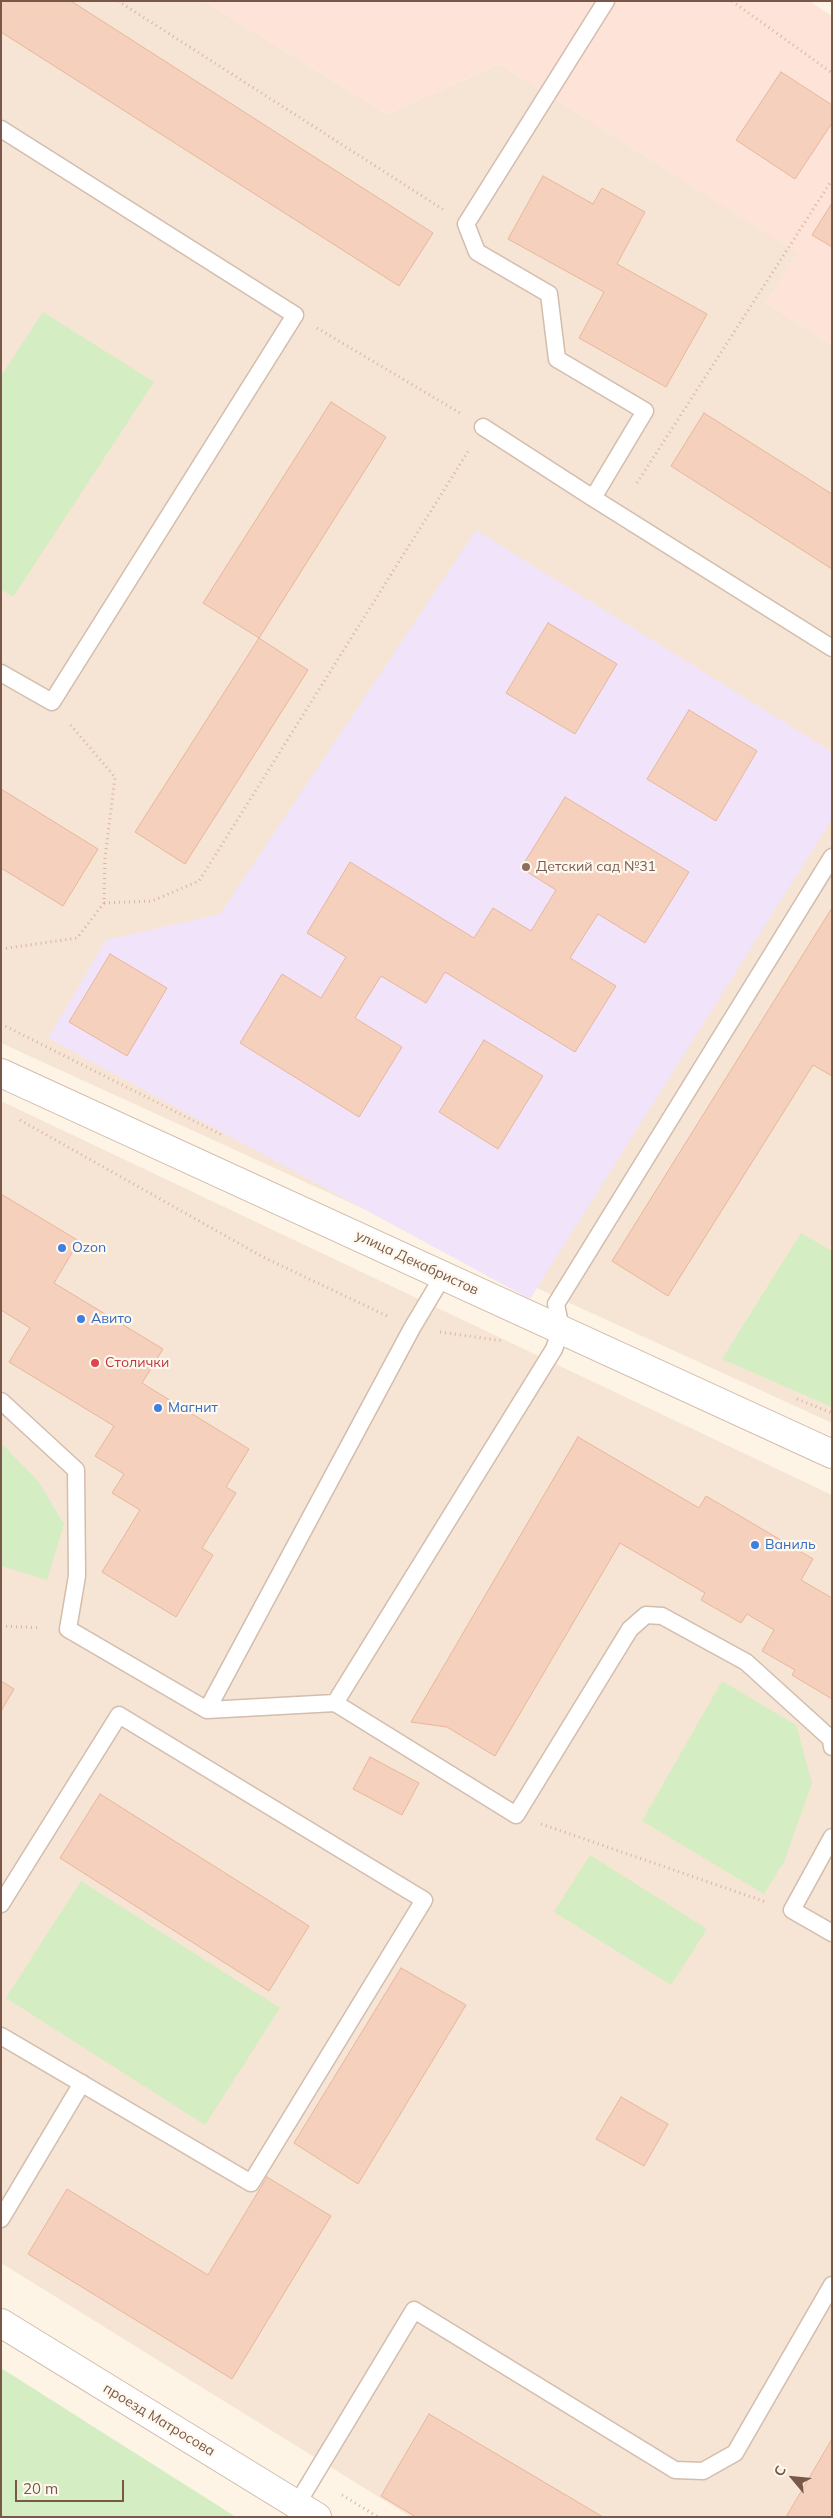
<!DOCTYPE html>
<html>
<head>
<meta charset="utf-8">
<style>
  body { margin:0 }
  #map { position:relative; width:833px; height:2518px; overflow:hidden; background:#fef4e6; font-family:Mulish,sans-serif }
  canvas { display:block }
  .frame { position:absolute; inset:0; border:2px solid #795849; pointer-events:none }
  .north { position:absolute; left:768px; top:2453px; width:50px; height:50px; -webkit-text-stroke:4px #fff8ee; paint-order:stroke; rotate:298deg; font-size:14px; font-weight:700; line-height:20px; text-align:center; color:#795849 }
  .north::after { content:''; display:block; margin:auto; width:18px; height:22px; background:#795849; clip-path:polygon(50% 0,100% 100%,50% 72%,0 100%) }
  .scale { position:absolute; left:15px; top:2480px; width:109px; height:22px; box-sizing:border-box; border:2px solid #795849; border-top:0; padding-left:6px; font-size:15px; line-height:18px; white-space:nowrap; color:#795849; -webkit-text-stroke:4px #fff8ee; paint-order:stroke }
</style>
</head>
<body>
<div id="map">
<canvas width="833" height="2518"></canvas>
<div class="frame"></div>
<div class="north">С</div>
<div class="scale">20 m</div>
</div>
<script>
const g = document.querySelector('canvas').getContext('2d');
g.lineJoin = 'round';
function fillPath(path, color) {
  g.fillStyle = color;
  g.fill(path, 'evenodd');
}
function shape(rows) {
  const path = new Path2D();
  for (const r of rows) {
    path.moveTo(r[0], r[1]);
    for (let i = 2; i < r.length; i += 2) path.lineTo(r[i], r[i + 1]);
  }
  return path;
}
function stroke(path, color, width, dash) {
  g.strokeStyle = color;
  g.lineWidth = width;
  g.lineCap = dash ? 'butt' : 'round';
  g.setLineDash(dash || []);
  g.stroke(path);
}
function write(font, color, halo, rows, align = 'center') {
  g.font = font + ' Mulish,sans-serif';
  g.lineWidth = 4.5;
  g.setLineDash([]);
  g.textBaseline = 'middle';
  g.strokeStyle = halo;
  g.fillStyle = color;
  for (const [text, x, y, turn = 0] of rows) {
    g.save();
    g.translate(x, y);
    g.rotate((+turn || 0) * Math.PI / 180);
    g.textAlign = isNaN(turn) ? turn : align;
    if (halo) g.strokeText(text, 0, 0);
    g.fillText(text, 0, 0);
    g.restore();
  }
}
fillPath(shape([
  [1,1,204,1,387,114,500,64,798,253,766,303,832,345,832,1423,1,1043],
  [1,1101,832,1495,832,2517,411,2517,1,2263]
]), '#f6e5d4');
fillPath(shape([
  [204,1,809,1,832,16,832,345,766,303,797,253,500,64,387,114]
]), '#fee3d9');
fillPath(shape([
  [476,530,832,752,832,819,530,1299,48,1038,106,940,220,914]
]), '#f1e3fa');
fillPath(shape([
  [43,312,154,382,13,597,1,589,1,376],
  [801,1233,832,1251,832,1407,722,1359],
  [1,1443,38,1481,64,1524,47,1580,1,1566],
  [722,1681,796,1725,812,1783,784,1862,764,1894,642,1821],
  [590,1855,707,1929,671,1985,554,1912],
  [81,1881,280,2008,205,2125,6,1998],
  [1,2368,236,2517,1,2517]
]), '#d5edc3');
const building = shape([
  [1,1,71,1,433,233,399,286,1,32,1,1],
  [781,72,832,105,832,123,795,179,736,140,781,72],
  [543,176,593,204,602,188,645,212,617,264,707,314,666,387,579,338,604,292,508,239,543,176],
  [832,203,832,247,812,235,832,203],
  [331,402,386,437,259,638,203,603,331,402],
  [704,413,832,494,832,569,671,466,704,413],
  [548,623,617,664,575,734,506,693,548,623],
  [259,638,308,670,185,864,135,832,259,638],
  [689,710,757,751,716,821,647,779,689,710],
  [1,789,98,849,63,906,1,868,1,789],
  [565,797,689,872,645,943,598,914,570,958,616,986,575,1052,445,972,426,1003,381,976,355,1018,402,1047,359,1117,240,1043,282,974,321,998,346,957,307,933,350,862,474,938,493,908,531,931,556,890,521,868,565,797],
  [832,908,832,1076,813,1065,668,1296,612,1261,832,908],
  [110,954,167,988,127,1056,69,1022,110,954],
  [484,1040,543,1076,498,1149,439,1112,484,1040],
  [1,1194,79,1241,54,1283,163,1349,142,1383,249,1449,226,1487,236,1493,202,1548,213,1555,176,1617,102,1572,140,1510,112,1493,124,1474,95,1456,114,1426,9,1362,30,1328,1,1310,1,1194],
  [578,1437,699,1508,706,1496,813,1559,801,1580,832,1598,832,1699,792,1675,795,1670,762,1651,774,1630,747,1614,741,1623,701,1600,705,1593,620,1543,495,1756,447,1727,411,1722,578,1437],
  [1,1681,14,1689,1,1711,1,1681],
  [370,1757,419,1783,402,1815,353,1789,370,1757],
  [100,1794,309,1926,269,1991,60,1858,100,1794],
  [401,1968,466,2005,358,2184,294,2143,401,1968],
  [621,2097,668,2124,644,2166,596,2139,621,2097],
  [267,2177,331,2216,232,2379,28,2254,67,2189,208,2275,267,2177],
  [429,2414,603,2517,416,2517,381,2496,429,2414],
  [832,2439,832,2517,786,2517,832,2439]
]);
fillPath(building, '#f5d0bc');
stroke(building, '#e9b69b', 1);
const service = shape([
  [606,1,466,224,477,252,549,294,557,359,645,411,593,498,832,648],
  [1,129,295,315,52,702,1,673],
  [483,427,593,498],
  [832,857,556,1304,561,1329,554,1349,335,1703,516,1815,630,1629,646,1615,662,1616,746,1662,831,1739,832,1747],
  [1,1401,76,1470,77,1576,68,1629,207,1710],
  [335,1703,207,1710,412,1328,443,1276],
  [832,1837,792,1910,832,1933],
  [1,1904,119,1715,424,1900,251,2183,1,2036],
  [1,2219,82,2083],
  [297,2504,414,2310,675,2470,703,2471,735,2453,832,2285]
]);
const minor = shape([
  [1,1073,832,1454],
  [1,2323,317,2517]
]);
stroke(service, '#d3bdad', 19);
stroke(minor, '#d3bdad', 30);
stroke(shape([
  [118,1,444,210],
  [732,1,832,73],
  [317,328,460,413],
  [637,483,832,180],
  [104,903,152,901,199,881,469,450],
  [1,949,77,938,104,903,105,858,115,777,68,722],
  [1,1024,222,1135],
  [20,1120,263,1257,387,1316],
  [440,1332,503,1341],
  [797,1399,832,1413],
  [1,1626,41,1628],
  [541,1824,766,1902],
  [342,2495,378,2517]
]), '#dab39e', 3, [1, 4]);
stroke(service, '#fff', 16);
stroke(minor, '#fff', 28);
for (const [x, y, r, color] of [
  [526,867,5,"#8d6e63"],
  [62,1248,5,"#3f7fe0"],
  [81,1319,5,"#3f7fe0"],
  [95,1363,5,"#e0444e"],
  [158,1408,5,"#3f7fe0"],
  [755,1545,5,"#3f7fe0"]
]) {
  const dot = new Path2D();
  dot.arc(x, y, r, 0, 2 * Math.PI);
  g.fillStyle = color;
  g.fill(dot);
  stroke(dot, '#fff8ee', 2);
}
write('14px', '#785e54', '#fff8ee', [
  ["Детский сад №31",536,867]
], 'left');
write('14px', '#366cbe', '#fff8ee', [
  ["Ozon",72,1248],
  ["Авито",91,1319],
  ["Магнит",168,1408],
  ["Ваниль",765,1545]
], 'left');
write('14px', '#795849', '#fff8ee', [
  ["улица Декабристов",417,1263,25],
  ["проезд Матросова",159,2420,31]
]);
write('14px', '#be3a42', '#fff8ee', [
  ["Столички",105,1363]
], 'left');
</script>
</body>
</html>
